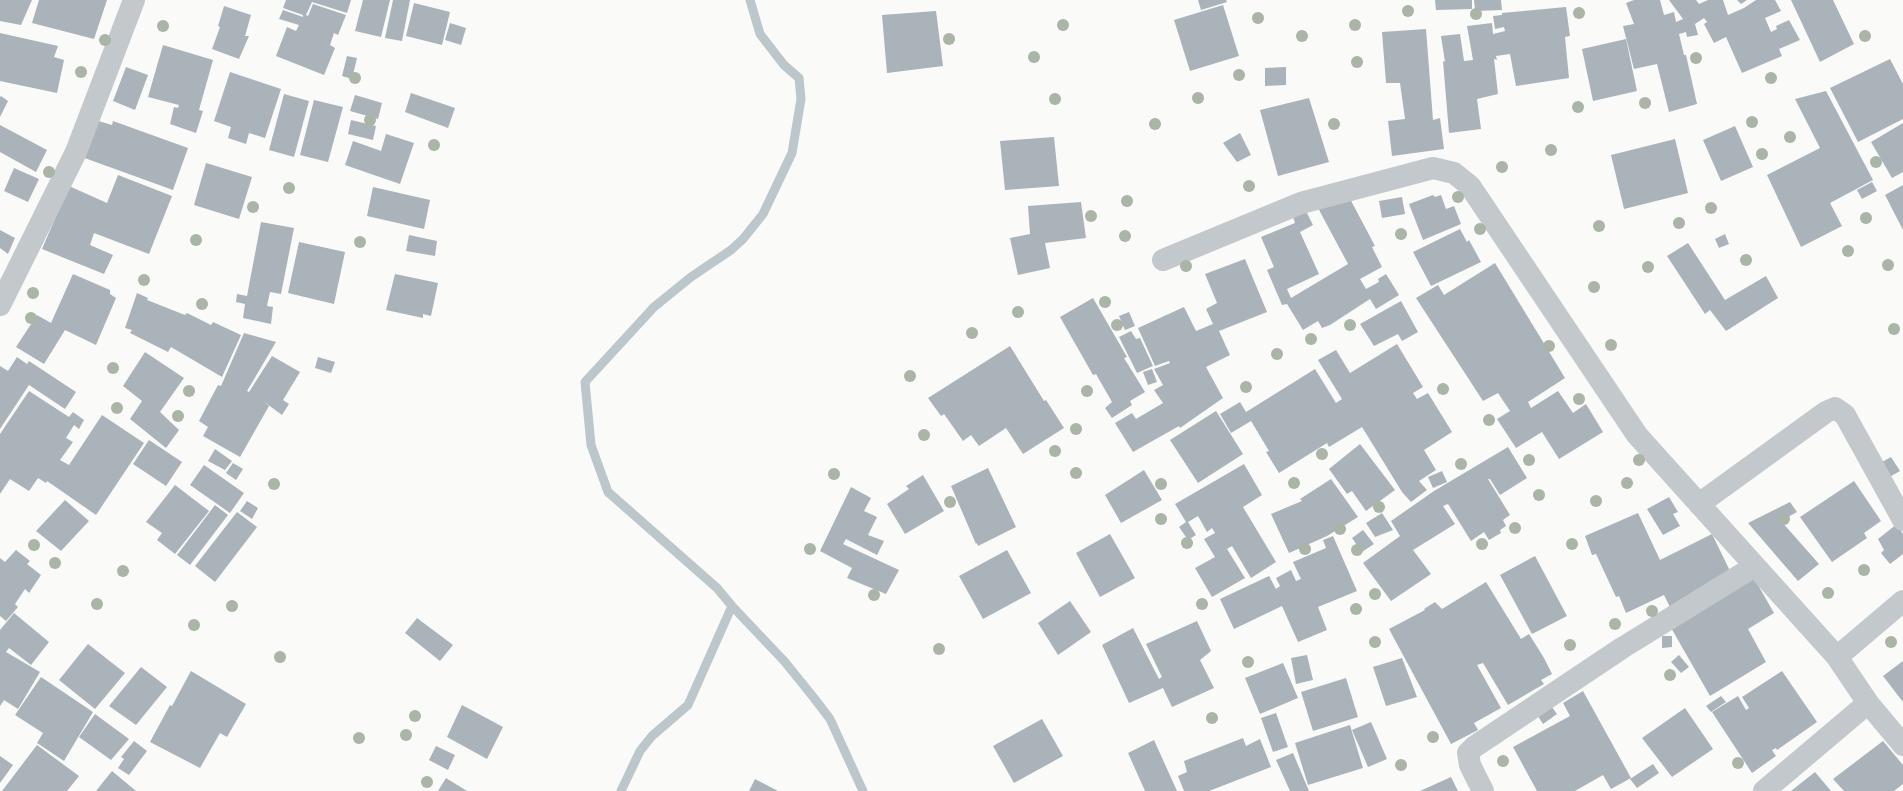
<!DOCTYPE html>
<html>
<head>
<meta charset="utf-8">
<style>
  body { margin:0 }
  canvas { display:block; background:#fafaf8 }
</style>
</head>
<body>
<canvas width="1903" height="791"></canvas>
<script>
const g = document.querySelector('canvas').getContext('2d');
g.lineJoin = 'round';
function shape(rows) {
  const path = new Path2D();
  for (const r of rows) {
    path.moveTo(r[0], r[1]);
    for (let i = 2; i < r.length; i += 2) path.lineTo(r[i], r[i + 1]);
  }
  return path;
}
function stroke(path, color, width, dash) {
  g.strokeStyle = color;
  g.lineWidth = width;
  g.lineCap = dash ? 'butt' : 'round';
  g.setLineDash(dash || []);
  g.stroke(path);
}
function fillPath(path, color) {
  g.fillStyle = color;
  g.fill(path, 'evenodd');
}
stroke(shape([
  [750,0,760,34,784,65,799,78,801,99,792,153,763,214,743,239,731,250,691,277,654,307,585,382,591,445,608,492,717,588,732,606,785,662,814,698,830,719,863,791],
  [621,791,640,751,652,736,688,705,732,606]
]), '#bbc7cb', 9);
fillPath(shape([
  [0,0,32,0,21,25,0,21],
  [39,0,107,0,94,39,32,23],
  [286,0,351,0,347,13,312,2,306,15,308,16,313,4,346,15,338,35,334,33,330,45,335,48,324,75,276,56,287,27,296,31,299,25,279,19,283,10,303,17,303,15,283,8],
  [363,0,390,0,381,37,355,31],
  [393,0,410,0,402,41,385,38],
  [1198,0,1226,0,1227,2,1201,10],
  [1435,0,1472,0,1472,9,1436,10],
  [1474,0,1501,0,1502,10,1475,11],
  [1634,0,1660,0,1664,15,1674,12,1676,22,1683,19,1669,0,1696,0,1699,4,1708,0,1723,0,1728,15,1744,8,1756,0,1775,0,1781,11,1765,18,1771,32,1777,29,1776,26,1789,20,1800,40,1779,49,1782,56,1742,73,1726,37,1714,43,1704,24,1707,22,1704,18,1695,24,1698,35,1687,37,1686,32,1679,34,1684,55,1686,55,1697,104,1669,112,1657,64,1634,69,1623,26,1634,24,1626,3],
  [1737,0,1747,0,1741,4],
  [1791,0,1833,0,1854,44,1820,62],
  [414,3,450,12,442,45,406,36],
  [1223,5,1239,56,1190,71,1174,20],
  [224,6,251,15,245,36,249,36,239,59,212,49,220,27,218,26],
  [1566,7,1570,36,1565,37,1569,78,1516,86,1510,54,1496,56,1497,60,1494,59,1498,94,1477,99,1481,129,1449,133,1443,61,1445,62,1441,36,1460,34,1464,61,1473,60,1467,26,1492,23,1493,34,1505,31,1504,27,1495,29,1493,16,1502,15,1502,13],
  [936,11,943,66,887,73,882,15],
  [450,23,466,28,461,45,445,40],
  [1426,29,1433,120,1440,118,1444,149,1392,156,1388,121,1405,119,1400,83,1386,83,1382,32],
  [0,33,58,46,54,57,64,60,57,93,0,81],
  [1626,39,1637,91,1593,101,1582,49],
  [163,45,213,60,199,110,203,111,196,133,170,124,174,107,178,108,179,105,148,97],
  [347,56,357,58,352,79,342,76],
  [1890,59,1903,84,1903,119,1858,142,1830,88],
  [126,67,148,75,135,110,113,101],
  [1286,67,1286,85,1265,86,1265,68],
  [230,72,281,89,265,138,249,133,246,144,228,138,231,127,214,121],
  [1826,91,1873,180,1830,203,1842,226,1801,247,1767,175,1820,148,1795,99],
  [411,93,455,108,448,128,405,112],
  [284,94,309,101,294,157,269,150],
  [355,95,382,103,378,119,350,111],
  [1,96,8,101,0,117,0,97],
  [1309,98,1329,162,1278,176,1260,110],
  [314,100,343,107,328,162,300,155],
  [95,120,112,125,113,121,188,148,173,190,79,156],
  [351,120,376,126,373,140,348,134],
  [1903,123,1903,172,1892,178,1871,142],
  [0,125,47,150,36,172,0,152],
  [1735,126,1753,167,1721,181,1703,140],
  [1240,133,1251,155,1237,162,1223,143],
  [386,134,414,143,400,184,345,165,353,141,381,151],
  [1054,137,1059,186,1005,190,1000,141],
  [1675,139,1688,193,1624,209,1611,155],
  [206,163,252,177,239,219,194,205],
  [14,168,39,179,28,202,4,191],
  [118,175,172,196,149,254,94,233,90,245,113,255,104,274,42,249,69,186,107,203],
  [1872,182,1877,191,1862,199,1857,190],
  [1903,185,1903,230,1885,195],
  [373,187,430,200,424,229,367,216],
  [1348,195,1375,246,1372,247,1382,267,1360,279,1366,289,1379,282,1378,279,1386,274,1399,295,1376,309,1370,299,1330,325,1322,328,1318,321,1303,330,1287,304,1282,305,1267,270,1274,267,1261,237,1295,223,1293,217,1306,211,1313,225,1300,232,1319,274,1287,289,1291,298,1348,264,1318,208],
  [1433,195,1435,197,1441,195,1446,209,1454,206,1461,224,1423,240,1409,204],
  [1402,197,1405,214,1382,218,1379,201],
  [1081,202,1086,238,1045,243,1050,268,1018,275,1010,238,1030,234,1028,206],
  [261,222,294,228,281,294,270,292,267,306,273,307,271,324,243,318,245,304,236,302,237,294,247,296],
  [1460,229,1467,242,1469,240,1481,262,1431,286,1413,252],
  [0,230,15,238,8,254,0,248],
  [1725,234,1729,244,1719,248,1715,239],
  [409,235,437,241,435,256,406,251],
  [299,242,345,252,334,304,288,293],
  [1688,243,1725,300,1766,276,1778,298,1726,331,1710,310,1705,314,1667,256],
  [1245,259,1267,312,1219,331,1230,355,1206,367,1223,398,1180,428,1179,426,1133,452,1115,423,1132,413,1136,419,1163,403,1154,390,1163,385,1154,369,1170,363,1169,361,1155,366,1138,328,1184,307,1196,331,1213,324,1206,309,1217,303,1205,274],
  [1495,263,1565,378,1528,402,1531,408,1558,391,1573,413,1586,404,1603,432,1559,459,1542,432,1516,448,1497,419,1510,411,1498,393,1483,401,1416,298,1438,285,1444,295],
  [73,274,110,290,110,294,116,298,96,345,65,330,44,364,16,347,37,315,51,323],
  [395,274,438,283,431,316,423,314,423,318,386,310],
  [137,293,148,298,147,300,185,315,187,313,211,325,213,322,241,335,222,377,171,347,168,352,130,333,132,330,125,328],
  [1093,298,1127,357,1124,358,1145,392,1130,401,1132,405,1112,418,1105,408,1112,402,1096,374,1093,375,1060,317],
  [1401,301,1418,332,1402,341,1398,334,1374,346,1360,324],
  [1129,312,1135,326,1125,330,1119,316],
  [1131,331,1136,339,1140,338,1153,366,1137,373,1119,337],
  [244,333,276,342,247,391,249,392,272,356,300,372,283,400,289,404,282,415,263,401,269,406,240,457,203,436,208,427,199,421,218,385,221,386],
  [1397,344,1423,387,1413,393,1417,399,1428,393,1452,432,1424,450,1436,470,1419,481,1427,490,1411,502,1402,492,1362,427,1329,447,1327,443,1279,473,1266,452,1269,451,1251,421,1231,433,1220,414,1240,402,1246,412,1315,369,1336,403,1342,399,1318,360,1336,350,1350,373],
  [1010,346,1044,401,1046,400,1064,428,1023,454,1006,428,979,446,971,435,963,441,944,414,941,416,928,398],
  [145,352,184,378,160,412,179,430,166,448,130,419,142,401,123,386],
  [17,357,27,364,29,361,76,392,65,409,29,385,0,429,0,366,8,371],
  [318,357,335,362,331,373,315,368],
  [1152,369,1157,382,1148,385,1143,372],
  [29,391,69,417,73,412,84,420,79,429,74,425,66,438,73,442,60,460,69,465,102,415,144,443,96,515,47,481,46,483,38,478,29,491,10,479,0,494,0,434],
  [1216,411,1243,454,1198,483,1170,440],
  [149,440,182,462,166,486,133,464],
  [1360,444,1395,490,1366,511,1352,491,1347,494,1329,469],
  [1508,447,1527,478,1500,495,1490,479,1488,479,1510,515,1503,520,1506,526,1500,530,1501,533,1489,540,1484,532,1471,541,1448,504,1443,506,1455,524,1413,550,1431,574,1391,601,1363,563,1400,536,1391,521,1434,491],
  [215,449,232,461,225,470,208,461],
  [1891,457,1900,471,1886,479,1877,465],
  [233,463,243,469,236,480,226,473],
  [1244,464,1262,495,1243,507,1276,562,1251,578,1232,546,1227,549,1245,578,1212,597,1195,568,1215,557,1204,539,1215,533,1212,528,1207,532,1198,516,1188,522,1196,535,1188,540,1179,527,1186,522,1175,504],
  [204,465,244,493,230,513,190,485],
  [988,468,1016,527,978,546,977,543,976,544,951,486],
  [1144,470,1162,500,1121,523,1105,495],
  [1442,471,1447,482,1433,488,1428,477],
  [923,475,944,511,905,534,887,504,909,489,906,486],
  [1331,479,1358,517,1327,536,1289,553,1271,514,1302,501,1300,499],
  [1854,481,1881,521,1864,533,1867,538,1832,562,1800,517],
  [175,485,209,511,175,554,157,540,162,533,146,522],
  [851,487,871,498,864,511,877,517,868,535,884,541,877,555,846,539,843,544,899,570,886,594,847,578,852,568,820,551],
  [1669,497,1678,512,1673,514,1680,526,1663,535,1647,509],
  [65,500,89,521,61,551,36,531],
  [247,501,258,508,252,519,240,511],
  [1790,502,1797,512,1781,521,1819,564,1798,581,1748,523],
  [215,505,228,515,190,565,177,555],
  [237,512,257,527,215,582,195,566],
  [1382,513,1393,530,1375,537,1366,523],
  [1638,513,1660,560,1712,534,1732,575,1670,607,1664,595,1626,613,1619,596,1616,597,1596,554,1592,555,1585,536],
  [1897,524,1903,534,1903,554,1890,564,1881,553,1884,550,1878,539],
  [1363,530,1374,544,1362,552,1352,538],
  [1110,534,1135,578,1100,597,1076,553],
  [1333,536,1357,591,1318,607,1327,630,1298,642,1282,606,1234,629,1220,599,1269,576,1276,589,1280,586,1276,578,1291,570,1296,581,1301,579,1293,562,1326,548,1323,540],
  [16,550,30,561,27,564,41,575,29,593,25,589,15,604,18,607,6,621,0,616,0,558,5,562],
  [1007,550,1031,593,983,619,959,576],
  [1535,556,1567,616,1532,634,1500,575],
  [1754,578,1774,613,1748,629,1766,662,1710,696,1670,626],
  [1486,582,1521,639,1529,634,1544,658,1552,674,1541,680,1544,684,1508,705,1483,663,1477,665,1501,708,1474,723,1478,730,1451,744,1389,629,1425,610,1424,609,1435,602,1442,609],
  [1070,601,1091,632,1058,655,1038,623],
  [14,613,49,642,31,665,9,648,6,652,40,672,18,709,4,700,0,706,0,630],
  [417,618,453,645,440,661,405,633],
  [1197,621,1211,651,1200,660,1214,688,1172,707,1163,688,1129,703,1102,645,1133,628,1159,679,1162,677,1146,644],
  [1662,636,1672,636,1672,647,1662,648],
  [88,644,125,673,95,709,59,680],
  [1307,655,1313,680,1296,684,1291,658],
  [1679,655,1689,667,1681,673,1671,662],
  [1402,658,1417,697,1386,706,1373,667],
  [1903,661,1903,702,1883,676],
  [1283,663,1298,698,1260,714,1245,678],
  [141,667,167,687,136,725,109,706],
  [191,671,246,704,227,737,220,733,200,768,150,742,170,705,172,706],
  [1782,671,1817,722,1777,750,1776,748,1772,750,1776,756,1752,773,1712,712,1738,696,1746,710,1749,708,1742,697],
  [41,677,93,712,64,761,37,743,43,733,15,715],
  [1346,678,1358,717,1313,731,1301,692],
  [1583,691,1631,778,1611,789,1603,775,1575,791,1537,791,1513,747,1570,716,1563,703],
  [1721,696,1726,702,1711,712,1706,706],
  [462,705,503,727,487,759,447,737],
  [1551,706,1557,714,1543,724,1538,716],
  [1685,708,1713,749,1672,777,1642,738],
  [1276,713,1288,747,1273,752,1261,718],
  [95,714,129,739,111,760,79,737],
  [1042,719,1063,756,1014,783,993,746],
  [1371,722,1387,759,1368,767,1352,730],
  [1350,725,1363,768,1308,785,1295,743],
  [1243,738,1246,746,1260,739,1271,767,1209,791,1184,791,1178,776,1187,772,1184,761],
  [1154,740,1177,791,1145,791,1128,753],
  [134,741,147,751,129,775,118,768,124,759,121,757],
  [1883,741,1903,765,1903,784,1894,791,1844,791,1833,779],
  [37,745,79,776,67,791,2,791],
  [436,746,455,755,448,770,429,760],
  [1293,753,1309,791,1290,791,1276,760],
  [0,756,13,765,0,783],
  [1653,764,1659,773,1637,788,1630,779],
  [112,771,136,791,96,791],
  [1815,772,1831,791,1791,791],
  [1451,777,1458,791,1420,791],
  [446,778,467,791,438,791],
  [755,779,778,791,749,791]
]), '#aab3b9');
stroke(shape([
  [1163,260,1301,203,1433,168,1454,173,1470,186,1637,435,1837,657,1868,703,1903,745],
  [0,305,76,152,134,0],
  [1699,504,1826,412,1835,408,1845,415,1903,520],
  [1837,657,1903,601],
  [1483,791,1470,765,1468,753,1474,747,1622,648,1755,566],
  [1764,791,1868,703]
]), '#c3c8cc', 22);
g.fillStyle = '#aab4a7';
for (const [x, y] of [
  [1408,11],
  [1579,13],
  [1476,14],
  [1258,18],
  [1063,25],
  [1355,25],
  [163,26],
  [1302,36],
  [1865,36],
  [949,39],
  [105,40],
  [1034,57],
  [1696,58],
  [1357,62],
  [81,72],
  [1239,75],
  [355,78],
  [1771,78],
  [1198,98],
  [1055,99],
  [1645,103],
  [1578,107],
  [370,120],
  [1752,122],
  [1155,124],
  [1334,124],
  [1790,137],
  [434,145],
  [1551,150],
  [1762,154],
  [1876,162],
  [1502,167],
  [49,172],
  [1249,186],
  [289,188],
  [1458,197],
  [1127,201],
  [253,207],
  [1711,208],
  [1091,216],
  [1866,218],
  [1679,223],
  [1599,226],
  [1480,229],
  [1401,234],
  [1125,236],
  [196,240],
  [360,242],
  [1848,251],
  [1746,260],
  [1888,265],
  [1186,266],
  [1648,267],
  [144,280],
  [1594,287],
  [33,293],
  [1105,302],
  [202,304],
  [1018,312],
  [31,318],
  [1117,325],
  [1350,325],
  [1894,329],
  [972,333],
  [1311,339],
  [1611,345],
  [1549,346],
  [1277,354],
  [113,368],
  [910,376],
  [1246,387],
  [1443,389],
  [189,391],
  [1087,391],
  [1579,399],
  [117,408],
  [178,416],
  [1489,420],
  [1076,429],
  [924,435],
  [1055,451],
  [1322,454],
  [1529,460],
  [1639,460],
  [1461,464],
  [1076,473],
  [834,474],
  [1294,483],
  [1627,483],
  [274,484],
  [1161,484],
  [1539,495],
  [1596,501],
  [950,502],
  [1379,507],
  [1161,519],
  [1784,519],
  [1515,528],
  [1340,529],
  [1187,543],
  [1482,544],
  [1572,544],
  [34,545],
  [810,549],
  [1305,549],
  [1357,550],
  [55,563],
  [1864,570],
  [123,571],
  [1828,593],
  [1375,594],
  [874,595],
  [97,604],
  [1202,604],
  [232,606],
  [1356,609],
  [1652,611],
  [1615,624],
  [194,625],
  [1375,642],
  [1891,642],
  [1570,645],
  [939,649],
  [280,657],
  [1248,662],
  [1670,675],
  [415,716],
  [1212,718],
  [406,735],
  [1433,737],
  [359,738],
  [1503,761],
  [1738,763],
  [1401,765],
  [427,782]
]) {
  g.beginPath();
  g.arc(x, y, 6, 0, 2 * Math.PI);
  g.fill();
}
</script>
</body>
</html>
